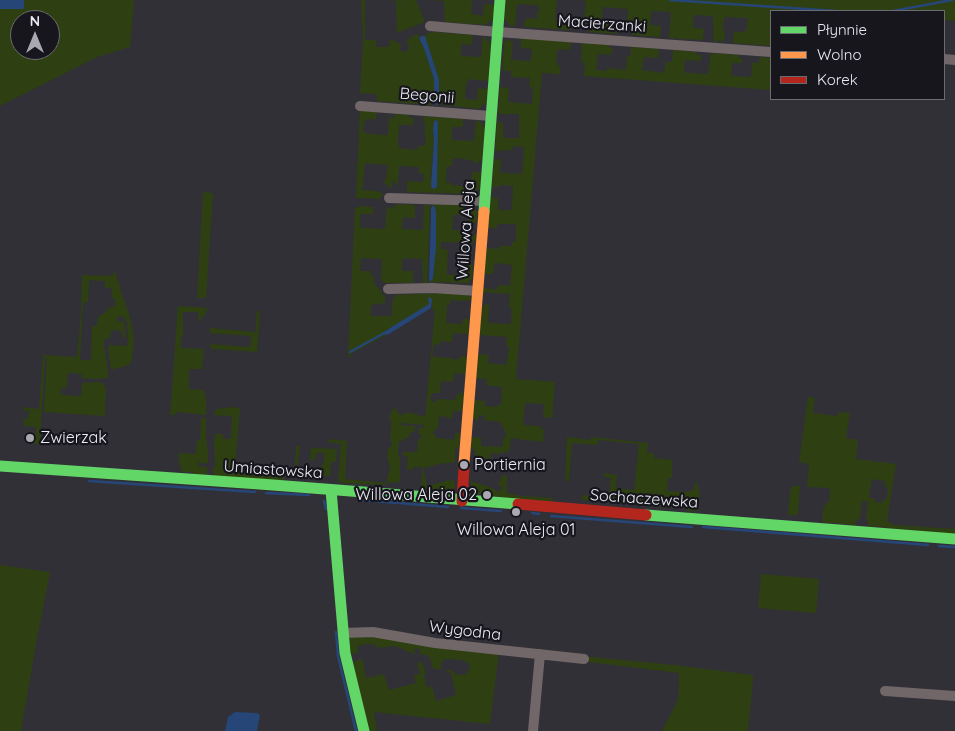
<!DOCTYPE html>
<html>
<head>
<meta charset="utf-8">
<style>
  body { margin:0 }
  #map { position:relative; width:955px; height:731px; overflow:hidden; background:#313037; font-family:Quicksand,sans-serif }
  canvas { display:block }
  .legend { position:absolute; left:770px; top:10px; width:175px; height:90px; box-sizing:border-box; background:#16161c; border:1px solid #6b6b72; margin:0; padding:6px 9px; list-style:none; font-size:15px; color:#ebeaf3 }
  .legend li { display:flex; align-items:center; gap:10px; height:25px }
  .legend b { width:25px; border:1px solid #6b6b72 }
  .north { position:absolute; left:10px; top:10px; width:50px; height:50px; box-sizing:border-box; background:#16161c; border:1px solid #6b6b72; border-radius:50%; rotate:0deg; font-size:14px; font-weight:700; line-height:20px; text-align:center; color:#ebeaf3 }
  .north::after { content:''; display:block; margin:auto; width:18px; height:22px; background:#aaa9b1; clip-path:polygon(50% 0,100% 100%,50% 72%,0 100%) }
</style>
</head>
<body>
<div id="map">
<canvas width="955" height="731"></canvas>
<ul class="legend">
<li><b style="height:6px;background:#63d668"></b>Płynnie</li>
<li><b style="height:6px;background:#ff974d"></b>Wolno</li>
<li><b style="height:6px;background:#b3261e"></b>Korek</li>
</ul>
<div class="north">N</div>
</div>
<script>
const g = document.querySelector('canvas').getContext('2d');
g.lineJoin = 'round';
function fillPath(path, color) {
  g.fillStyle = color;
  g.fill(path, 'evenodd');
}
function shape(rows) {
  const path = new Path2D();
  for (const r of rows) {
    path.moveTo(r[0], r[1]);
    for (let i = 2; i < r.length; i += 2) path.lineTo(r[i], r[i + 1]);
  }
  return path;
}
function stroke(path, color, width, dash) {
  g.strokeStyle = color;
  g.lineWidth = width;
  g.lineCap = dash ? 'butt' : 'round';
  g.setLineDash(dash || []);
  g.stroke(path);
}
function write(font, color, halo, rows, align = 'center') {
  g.font = font + ' Quicksand,sans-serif';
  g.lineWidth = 4.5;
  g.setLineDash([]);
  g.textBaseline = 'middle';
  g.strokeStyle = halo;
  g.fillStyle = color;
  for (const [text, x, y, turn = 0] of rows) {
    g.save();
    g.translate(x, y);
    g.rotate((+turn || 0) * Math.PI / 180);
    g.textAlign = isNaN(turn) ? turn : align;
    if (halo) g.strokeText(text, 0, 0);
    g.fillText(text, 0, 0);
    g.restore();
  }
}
fillPath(shape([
  [24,0,134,0,130,47,97,57,0,106,0,9,24,9],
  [20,20,50,20,50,50,20,50],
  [361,0,365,0,365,40,376,40,376,47,389,47,390,40,393,40,401,45,400,50,403,52,405,52,409,49,409,45,406,43,410,37,417,34,421,37,419,38,424,48,434,79,434,103,431,103,431,105,377,101,377,94,360,93,363,39],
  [390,0,399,0,402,8,400,0,416,0,425,22,397,33,396,1],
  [431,0,472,0,471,14,483,16,484,4,495,5,493,19,485,25,445,22,444,1],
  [506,0,557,0,555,21,570,22,571,27,570,30,524,27,525,20,528,18,537,19,537,12,539,12,539,7,536,5,517,4,515,26,511,26,504,19],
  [577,0,955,0,955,21,944,20,944,11,771,11,771,46,733,43,734,32,743,32,743,31,746,31,748,18,724,17,723,30,725,31,724,42,718,40,718,42,714,42,713,16,693,15,693,28,704,29,703,40,669,38,671,12,651,11,650,25,661,26,660,37,632,35,633,23,627,22,628,9,603,7,601,20,608,22,616,23,615,34,589,32,589,23,584,22,586,1],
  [433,32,473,35,472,45,461,44,461,56,481,57,483,36,491,44,488,81,468,79,467,84,466,84,465,99,477,100,478,88,488,89,486,102,479,109,439,104,439,80,425,36,428,33],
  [521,38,571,42,570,50,559,49,557,51,556,62,558,63,558,66,560,66,560,74,542,73,516,379,555,382,552,418,543,417,544,404,525,403,523,425,539,426,544,430,543,442,511,438,509,452,501,452,502,454,491,453,490,459,475,458,475,451,471,447,472,437,481,438,481,446,502,447,503,440,506,435,505,431,503,426,501,426,501,422,484,420,485,416,479,415,478,420,473,419,473,400,485,401,485,406,497,407,498,405,501,404,502,387,486,385,487,379,476,378,478,354,489,355,488,363,506,365,509,348,506,345,507,337,479,335,482,307,483,307,485,304,489,304,488,323,511,324,512,308,509,308,510,294,483,292,484,288,496,290,499,285,510,286,512,265,495,263,493,274,484,274,487,248,499,249,499,246,512,246,512,242,516,241,516,224,497,224,497,228,488,228,491,197,498,198,498,210,512,210,513,186,499,185,499,187,492,187,494,160,501,159,500,173,522,174,524,147,513,146,512,150,495,151,497,122,503,123,503,138,519,138,519,114,498,114,500,87,509,88,508,102,532,104,533,87,529,87,530,78,511,77,511,71,502,70,504,43,507,40,513,41,511,60,531,61,532,49,521,48],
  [582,42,609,45,609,48,613,48,611,55,598,54,596,70,607,71,607,68,626,70,627,56,630,56,631,47,659,49,658,58,644,57,642,70,664,73,666,62,672,62,673,50,696,52,696,55,701,55,701,61,685,60,684,72,688,73,708,74,711,53,739,55,739,58,742,59,742,63,732,63,731,76,751,77,752,63,759,63,760,57,771,58,771,90,584,76,585,63,581,62],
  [360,110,377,112,376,119,366,119,366,121,364,121,363,132,366,132,366,134,388,135,389,116,390,116,390,118,394,119,395,113,409,115,409,118,414,118,413,125,399,125,398,144,399,145,399,148,417,150,418,146,425,146,426,135,425,135,425,127,423,116,463,119,463,127,452,127,452,140,474,141,476,121,479,121,485,128,482,160,479,161,479,163,475,163,472,160,466,160,466,159,453,158,452,166,447,166,446,182,451,183,451,185,471,187,472,172,481,172,480,188,473,194,407,192,407,181,423,182,424,174,419,173,419,167,399,166,398,185,392,180,392,187,390,188,382,180,386,180,388,165,365,163,362,190,377,191,383,194,379,199,356,198],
  [436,120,438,122,437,173,437,186,433,189,431,186,431,172,434,140,433,134],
  [203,192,213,193,206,298,197,298],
  [398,204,415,205,415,218,403,217,402,229,423,230,424,205,430,205,427,283,423,283,422,259,416,259,416,258,402,259,402,271,413,271,413,283,386,283,383,282,381,280,382,259,361,258,360,271,371,271,371,276,374,277,374,284,382,292,382,295,385,295,385,303,371,305,371,316,392,316,392,303,395,295,445,293,465,294,471,297,471,300,460,301,451,300,450,304,447,305,446,323,462,324,463,319,469,319,468,334,453,333,452,342,441,341,440,345,434,344,432,355,434,357,450,358,455,360,462,356,467,357,465,374,454,373,453,382,441,381,440,393,433,393,431,395,430,398,433,402,436,402,437,399,455,400,456,395,459,395,459,393,464,393,462,411,453,411,452,418,439,416,438,427,433,432,434,435,437,438,454,440,455,433,460,433,459,447,455,450,455,462,439,464,424,468,423,470,427,486,446,481,454,480,455,488,450,492,445,492,442,490,419,488,421,485,422,467,414,467,413,470,407,469,408,457,403,456,403,452,417,452,418,439,420,440,421,438,421,435,418,433,419,427,424,428,424,425,400,423,400,425,415,426,414,432,410,432,409,438,403,438,403,441,399,441,398,452,400,460,400,482,387,483,384,485,342,483,338,481,341,444,328,442,328,439,347,441,345,479,386,483,390,468,387,457,388,448,392,446,392,443,390,439,391,421,389,417,393,409,396,408,400,415,409,412,425,417,435,311,431,308,433,302,390,328,384,332,385,335,386,335,352,353,351,356,348,358,355,208,358,208,358,206,373,207,373,214,360,214,360,228,385,229,387,206,391,209],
  [433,204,472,206,478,212,477,223,468,224,468,215,453,215,452,230,464,231,464,234,476,235,475,243,441,242,441,249,448,250,447,275,465,275,466,264,473,265,472,278,468,283,436,282,435,283,430,282,433,278,434,270,435,207,433,206],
  [115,272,130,318,134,338,132,359,129,365,111,370,108,347,110,345,127,346,128,337,127,321,125,321,125,317,118,316,117,321,124,322,126,338,122,337,123,331,111,330,110,339,106,338,104,341,104,350,105,350,108,373,108,378,96,379,82,378,82,374,68,373,67,387,61,389,60,393,62,395,81,396,82,383,99,382,103,383,106,388,105,416,44,412,47,358,45,358,40,444,36,444,34,445,36,427,24,426,23,418,28,419,29,411,23,410,22,418,23,407,39,409,43,355,77,357,81,313,82,275,110,276],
  [89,280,105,281,105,288,112,288,111,298,115,298,115,306,108,308,106,312,98,317,97,326,92,326,91,360,80,360,83,303,88,302],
  [178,306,208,308,205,315,202,316,201,321,199,321,198,312,183,312,183,336,181,337,181,348,204,349,202,369,189,369,189,389,204,390,206,400,206,415,177,412,175,415,170,415],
  [257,311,260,311,257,352,212,349,209,344,250,347,251,336,210,333,210,328,255,332],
  [808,397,815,398,813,413,838,416,839,412,850,413,846,438,858,440,856,459,896,464,887,521,894,525,955,529,955,534,869,526,866,518,868,501,862,501,860,518,858,518,855,525,822,522,823,509,827,502,829,502,830,488,807,487,809,464,799,462],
  [872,479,885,481,885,487,888,488,886,500,883,499,883,503,874,502,875,499,869,498],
  [231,407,240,408,235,469,249,470,250,474,285,477,283,481,215,476,213,472,213,467,215,467,214,443,215,434,223,434,223,439,231,439,232,416,214,415,214,412,217,409],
  [201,418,206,418,206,437,208,451,208,464,198,462,198,466,207,467,207,474,195,474,191,472,182,472,179,462,179,453,196,454,197,440,200,440],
  [567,437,590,440,591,437,648,443,647,453,654,453,654,458,672,460,672,478,668,478,667,491,684,492,694,490,694,486,698,481,698,487,700,494,698,511,687,511,685,507,686,504,679,503,676,503,675,508,582,500,582,495,609,499,611,478,603,476,604,473,617,475,616,488,634,490,639,444,598,440,598,445,572,443,569,481,565,481],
  [296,446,300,446,297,468,308,470,309,466,311,467,313,471,311,479,294,478],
  [311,448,337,449,336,462,331,462,330,476,320,476,320,469,324,462,324,455,322,452,316,453,316,456,314,460,310,460],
  [503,474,507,476,507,493,521,496,552,498,553,503,492,496,491,494,475,494,472,493,471,490,471,481,490,487,499,492,503,487,498,485],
  [793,486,800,486,798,514,797,515,788,515,790,490],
  [0,565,50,572,37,638,21,731,0,731],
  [761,574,819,579,816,613,758,608],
  [353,634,674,665,753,675,753,679,748,731,662,731,678,700,679,673,499,651,490,724,374,712,377,731,369,731,353,663,355,662,360,659,363,660,366,678,384,674,389,690,416,683,414,675,420,674,417,663,422,662,426,674,424,675,427,688,432,686,436,701,456,695,451,673,445,671,450,670,458,675,465,675,470,668,469,664,462,660,451,659,445,659,441,663,441,670,433,668,432,667,430,657,426,655,420,654,419,648,414,649,415,654,414,654,398,647,393,646,380,648,373,645,372,644,367,644,358,646,358,653,353,654,350,652,350,635]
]), '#2e4012');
fillPath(shape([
  [0,0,24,0,24,9,0,9],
  [422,36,425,36,439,80,439,104,436,105,434,103,434,79,424,48,419,38],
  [436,120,438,122,437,186,436,188,433,189,431,186,434,140,433,130,434,121],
  [433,206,435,207,436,214,436,246,433,278,430,282,429,278,431,217,431,208],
  [429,297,432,299,431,308,389,334,385,335,384,333,390,328,429,304,428,299],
  [235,712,257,713,260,715,257,731,225,731,228,717]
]), '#264678');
stroke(shape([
  [670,0,836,11],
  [893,11,952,0],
  [350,352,386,332],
  [89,481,255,492],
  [266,493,309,495],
  [361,500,448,507],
  [324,501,326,509],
  [461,508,501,511],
  [532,513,539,514],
  [551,516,692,527],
  [703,527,928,545],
  [939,546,955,547],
  [336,632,338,656,356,731]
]), '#264678', 2.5);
stroke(shape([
  [430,26,498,32,771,52],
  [944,59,955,60],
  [360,106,491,116],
  [389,198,485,201],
  [388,289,432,288,478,291],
  [343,633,373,632,435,643,584,659],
  [885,691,955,696],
  [533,731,540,654]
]), '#716668', 10);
stroke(shape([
  [484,212,500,0],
  [0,466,260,484,518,504],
  [331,490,345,653,364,731],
  [646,515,955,539]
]), '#63d668', 11);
stroke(shape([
  [464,463,484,212]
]), '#ff974d', 11);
stroke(shape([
  [462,501,464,468],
  [518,504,646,515]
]), '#b3261e', 11);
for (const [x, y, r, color] of [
  [30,438,5,"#aaa9b1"],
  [464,465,5,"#aaa9b1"],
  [487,495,5,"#aaa9b1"],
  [516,512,5,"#aaa9b1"]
]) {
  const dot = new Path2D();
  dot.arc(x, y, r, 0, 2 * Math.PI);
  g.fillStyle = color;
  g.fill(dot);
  stroke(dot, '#16161c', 2);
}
write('16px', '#ebeaf3', '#16161c', [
  ["Macierzanki",602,24,4],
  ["Begonii",427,96,5],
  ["Willowa Aleja",466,230,-86],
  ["Umiastowska",273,470,4],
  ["Sochaczewska",644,499,4],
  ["Wygodna",465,631,7]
]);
write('16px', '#ebeaf3', '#16161c', [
  ["Zwierzak",40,438],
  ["Portiernia",474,465],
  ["Willowa Aleja 02",477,495,"right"],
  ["Willowa Aleja 01",516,530,"center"]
], 'left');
</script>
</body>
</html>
